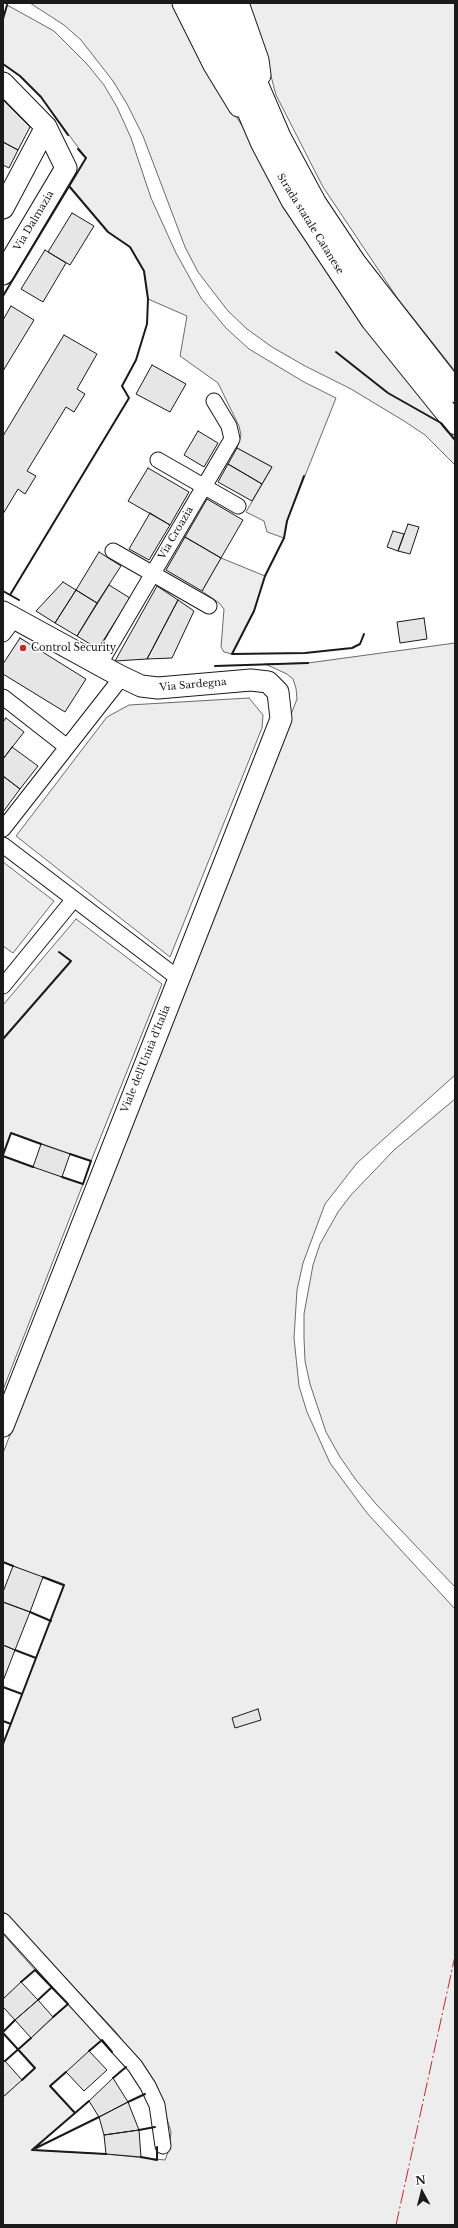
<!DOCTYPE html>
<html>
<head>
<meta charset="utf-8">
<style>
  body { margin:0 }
  #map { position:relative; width:458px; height:2228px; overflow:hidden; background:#fff; font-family:"Libre Baskerville",serif }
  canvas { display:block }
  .frame { position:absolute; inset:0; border:4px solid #1a1a1a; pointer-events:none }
  .north { position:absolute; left:402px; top:2172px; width:40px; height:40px; -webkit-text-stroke:3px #fff; paint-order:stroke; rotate:353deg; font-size:11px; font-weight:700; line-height:16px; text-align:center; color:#1a1a1a }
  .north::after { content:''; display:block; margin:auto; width:14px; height:18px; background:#1a1a1a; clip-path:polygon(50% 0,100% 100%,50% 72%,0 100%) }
</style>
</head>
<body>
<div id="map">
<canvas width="458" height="2228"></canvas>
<div class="frame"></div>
<div class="north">N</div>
</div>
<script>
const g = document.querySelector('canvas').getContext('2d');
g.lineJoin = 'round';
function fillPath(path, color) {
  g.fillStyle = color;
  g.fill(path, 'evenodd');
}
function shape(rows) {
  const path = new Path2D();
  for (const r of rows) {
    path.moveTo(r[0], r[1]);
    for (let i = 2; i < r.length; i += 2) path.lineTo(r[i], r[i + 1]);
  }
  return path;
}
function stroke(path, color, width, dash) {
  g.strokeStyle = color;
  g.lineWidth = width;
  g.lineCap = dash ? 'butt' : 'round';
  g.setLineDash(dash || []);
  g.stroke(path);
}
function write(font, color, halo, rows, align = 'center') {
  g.font = font + ' "Libre Baskerville",serif';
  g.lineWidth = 3;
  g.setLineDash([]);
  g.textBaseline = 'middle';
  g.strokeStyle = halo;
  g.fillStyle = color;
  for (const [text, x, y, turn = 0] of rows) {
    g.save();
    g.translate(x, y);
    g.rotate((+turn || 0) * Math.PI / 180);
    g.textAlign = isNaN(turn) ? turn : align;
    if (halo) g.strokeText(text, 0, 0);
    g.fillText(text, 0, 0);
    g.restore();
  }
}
const green = shape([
  [30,3,178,3,221,93,248,135,295,222,330,277,368,330,455,440,455,465,425,435,404,421,351,389,305,366,272,347,247,329,228,311,198,272,185,247,143,136,127,104,113,81,81,40,64,25,30,3],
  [246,3,455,3,455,371,398,299,323,187,276,95,267,61,246,3],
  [7,5,54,31,87,64,104,85,117,107,131,138,151,198,176,253,201,298,226,328,249,349,304,382,336,398,287,521,284,538,267,532,264,521,246,512,272,467,237,448,241,435,239,426,218,383,180,356,187,316,148,299,144,271,130,247,108,232,69,186,86,158,41,97,20,76,3,64,3,19,7,5],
  [221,558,265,576,254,611,232,654,224,652,221,647,224,609,219,603,202,591,221,558],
  [455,643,455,1075,357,1163,325,1204,303,1263,297,1290,294,1338,299,1386,307,1412,330,1463,367,1513,455,1609,455,2225,3,2225,3,2097,34,2068,18,2050,68,2004,102,2040,51,2086,75,2113,33,2150,106,2154,165,2160,169,2150,171,2132,157,2086,116,2032,3,1911,3,1744,64,1586,3,1562,3,1453,297,699,296,688,293,679,287,674,265,664,308,663,455,643],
  [249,698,263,715,262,728,170,957,16,836,107,717,129,705,249,698],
  [3,862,54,901,13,953,3,946,3,862],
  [76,919,162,984,91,1161,11,1133,3,1155,3,1005,76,919],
  [455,1099,455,1587,376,1504,356,1480,340,1457,326,1432,310,1384,305,1361,304,1338,304,1314,313,1265,320,1244,338,1212,351,1195,394,1150,455,1099],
  [3,1156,83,1184,3,1390,3,1156],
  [3,1934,35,1970,3,1999,3,1934]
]);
fillPath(green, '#ededed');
stroke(green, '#6a6a6a', 1);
const building = shape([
  [3,100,30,127,18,150,3,142,3,100],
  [3,142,18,150,9,168,3,165,3,142],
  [72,213,94,226,70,265,48,252,72,213],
  [45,250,66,263,43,302,21,289,45,250],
  [11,306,34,320,3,371,3,320,11,306],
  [64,335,97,354,77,389,85,394,74,412,66,407,27,471,36,476,25,494,18,489,3,514,3,436,64,335],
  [152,365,186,384,170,412,136,394,152,365],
  [198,431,218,443,204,467,184,455,198,431],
  [237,448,272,467,262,484,228,464,237,448],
  [228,464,262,484,252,501,218,482,228,464],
  [148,468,189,492,170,525,128,501,148,468],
  [207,499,243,520,221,558,185,537,207,499],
  [150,513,170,525,149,560,129,549,150,513],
  [408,524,419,527,410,554,398,551,408,524],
  [393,531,404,534,398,551,387,547,393,531],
  [185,537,221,558,202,591,166,570,185,537],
  [99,552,121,566,97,603,76,590,99,552],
  [63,582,76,590,55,623,36,611,63,582],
  [109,585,130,598,98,649,77,636,109,585],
  [157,586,178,600,147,659,115,661,157,586],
  [76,590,97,603,77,636,55,623,76,590],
  [178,600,194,611,172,658,147,659,178,600],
  [424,618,427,639,400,643,397,622,424,618],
  [20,638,86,679,65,712,3,674,3,664,20,638],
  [6,718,24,732,3,759,3,722,6,718],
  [12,747,38,766,20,789,3,776,3,759,12,747],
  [3,776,20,789,3,812,3,776],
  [41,1144,70,1154,62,1177,33,1167,41,1144],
  [13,1566,43,1577,30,1612,3,1602,3,1592,13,1566],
  [3,1602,30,1612,15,1650,3,1645,3,1602],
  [3,1645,15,1650,3,1681,3,1645],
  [258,1709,261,1720,235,1728,232,1718,258,1709],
  [21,1982,38,2000,15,2020,3,2007,3,1999,21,1982],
  [38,2000,53,2017,31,2038,15,2020,38,2000],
  [89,2051,107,2070,84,2091,66,2072,89,2051],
  [5,2061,22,2080,3,2097,3,2063,5,2061],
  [113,2078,128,2102,99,2117,89,2101,113,2078],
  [128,2102,139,2130,104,2135,99,2117,128,2102],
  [139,2130,141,2157,106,2154,104,2135,139,2130]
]);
fillPath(building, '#e6e6e6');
stroke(building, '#1a1a1a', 1);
const street = shape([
  [158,460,238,506],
  [113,551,209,606],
  [3,634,15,618],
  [99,665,232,439,229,426,214,401],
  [3,697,67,747],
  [3,829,122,677],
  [3,845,178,978],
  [3,986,74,899],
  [3,1921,135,2066,148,2086,157,2105,163,2146]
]);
const secondary = shape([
  [183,3,214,65,239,106],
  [238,3,258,60,260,75],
  [3,83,46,127,66,168,3,274],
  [3,208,46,127],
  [3,612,118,675,141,686,158,688,251,680,268,682,278,692,281,719,3,1426]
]);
const primary = shape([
  [202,3,262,143,292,200,372,320,455,423],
  [222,3,280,138,315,203,355,263,455,391]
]);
stroke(street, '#1a1a1a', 17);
stroke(secondary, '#1a1a1a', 23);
stroke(primary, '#1a1a1a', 24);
stroke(street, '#fff', 15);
stroke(secondary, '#fff', 21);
stroke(primary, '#fff', 22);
stroke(shape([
  [3,19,7,5],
  [3,64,20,76,41,97,68,135],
  [3,296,86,158,78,149],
  [336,352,388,393,441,423,455,440],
  [304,476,287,521,284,538,265,576,254,611,232,654,305,653,352,648,360,644,364,634],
  [3,591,19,600],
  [10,595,129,398,122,386,136,360,147,324,148,299,144,271,130,247,108,232,69,186],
  [215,666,308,663],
  [3,1039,71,961,59,952],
  [3,1155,11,1133,41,1144],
  [3,1156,33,1167],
  [62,1177,83,1184,91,1161,70,1154],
  [3,1562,13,1566],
  [30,1612,51,1621],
  [15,1650,36,1658],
  [3,1687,22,1694],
  [3,1721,11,1724],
  [3,1744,64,1585,43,1577],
  [21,1982,35,1970,68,2004,53,2017],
  [38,2000,52,1987],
  [3,2032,15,2020],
  [3,2033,35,2068,22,2080],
  [89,2051,102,2040,112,2052],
  [5,2061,31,2038],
  [66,2072,50,2086,75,2113],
  [113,2078,126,2067],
  [128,2102,145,2094],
  [139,2130,155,2127],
  [36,2148,99,2117],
  [32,2150,89,2101],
  [33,2150,106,2154],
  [141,2157,157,2160,157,2147]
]), '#1a1a1a', 2);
stroke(shape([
  [396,2225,455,1956]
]), '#c62828', 1, [14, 3, 2, 3]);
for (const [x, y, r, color] of [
  [23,648,4,"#c62828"]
]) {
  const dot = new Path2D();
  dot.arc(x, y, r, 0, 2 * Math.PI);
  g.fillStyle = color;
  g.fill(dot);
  stroke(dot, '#fff', 1.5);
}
write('10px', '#1a1a1a', '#fff', [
  ["Via Dalmazia",34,221,-59],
  ["Strada statale Catanese",310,224,58],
  ["Via Croazia",176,533,-60],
  ["Via Sardegna",193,685,-5],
  ["Viale dell'Unità d'Italia",146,1059,-68]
]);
write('10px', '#1a1a1a', '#fff', [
  ["Control Security",31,648]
], 'left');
</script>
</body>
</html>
